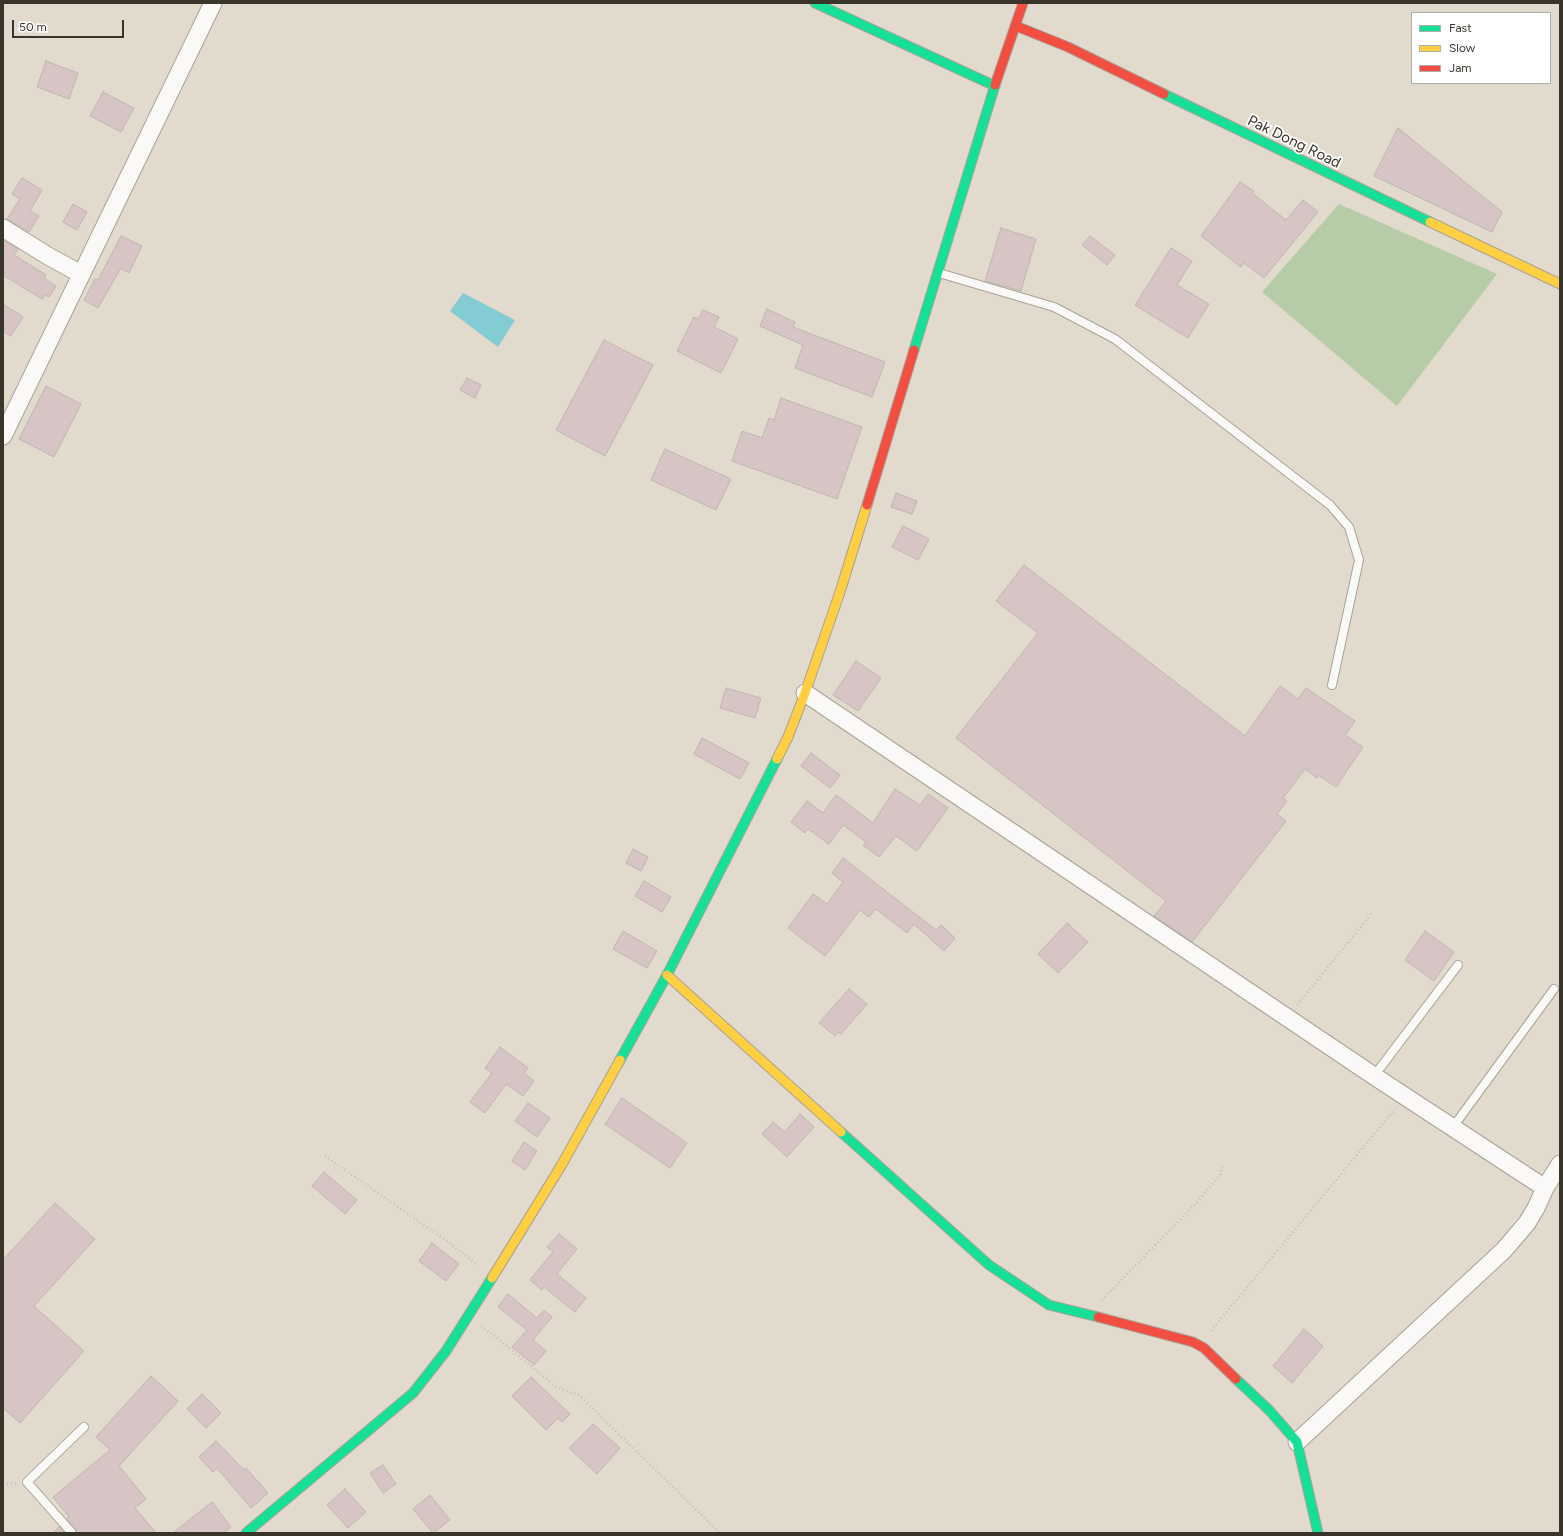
<!DOCTYPE html>
<html>
<head>
<meta charset="utf-8">
<style>
  body { margin:0 }
  #map { position:relative; width:1563px; height:1536px; overflow:hidden; background:#e2dacc; font-family:Figtree,sans-serif }
  canvas { display:block }
  .frame { position:absolute; inset:0; border:4px solid #3a352b; pointer-events:none }
  .legend { position:absolute; left:1411px; top:12px; width:140px; height:72px; box-sizing:border-box; background:#fff; border:1px solid #b0aeaa; margin:0; padding:5px 7px; list-style:none; font-size:12px; color:#3a352b }
  .legend li { display:flex; align-items:center; gap:8px; height:20px }
  .legend b { width:20px; border:1px solid #b0aeaa }
  .scale { position:absolute; left:12px; top:20px; width:112px; height:18px; box-sizing:border-box; border:2px solid #3a352b; border-top:0; padding-left:5px; font-size:12px; line-height:14px; white-space:nowrap; color:#3a352b; -webkit-text-stroke:3px #fff; paint-order:stroke }
</style>
</head>
<body>
<div id="map">
<canvas width="1563" height="1536"></canvas>
<div class="frame"></div>
<ul class="legend">
<li><b style="height:5px;background:#16e098"></b>Fast</li>
<li><b style="height:5px;background:#ffcf43"></b>Slow</li>
<li><b style="height:5px;background:#f24e42"></b>Jam</li>
</ul>
<div class="scale">50 m</div>
</div>
<script>
const g = document.querySelector('canvas').getContext('2d');
g.lineJoin = 'round';
function fillPath(path, color) {
  g.fillStyle = color;
  g.fill(path, 'evenodd');
}
function shape(rows) {
  const path = new Path2D();
  for (const r of rows) {
    path.moveTo(r[0], r[1]);
    for (let i = 2; i < r.length; i += 2) path.lineTo(r[i], r[i + 1]);
  }
  return path;
}
function stroke(path, color, width, dash) {
  g.strokeStyle = color;
  g.lineWidth = width;
  g.lineCap = dash ? 'butt' : 'round';
  g.setLineDash(dash || []);
  g.stroke(path);
}
function write(font, color, halo, rows, align = 'center') {
  g.font = font + ' Figtree,sans-serif';
  g.lineWidth = 3.5;
  g.setLineDash([]);
  g.textBaseline = 'middle';
  g.strokeStyle = halo;
  g.fillStyle = color;
  for (const [text, x, y, turn = 0] of rows) {
    g.save();
    g.translate(x, y);
    g.rotate((+turn || 0) * Math.PI / 180);
    g.textAlign = isNaN(turn) ? turn : align;
    if (halo) g.strokeText(text, 0, 0);
    g.fillText(text, 0, 0);
    g.restore();
  }
}
fillPath(shape([
  [1339,204,1497,274,1397,406,1262,292]
]), '#b6cca9');
fillPath(shape([
  [463,293,515,320,498,347,450,311]
]), '#83ccd3');
const building = shape([
  [46,61,78,73,69,99,37,87,46,61],
  [103,92,134,108,121,132,90,116,103,92],
  [1398,128,1502,212,1492,232,1374,176,1398,128],
  [22,178,42,190,30,211,39,216,29,232,7,219,20,199,12,194,22,178],
  [1240,182,1254,191,1252,193,1286,220,1303,200,1318,212,1264,278,1244,263,1241,267,1201,236,1240,182],
  [73,204,87,212,77,230,63,222,73,204],
  [1001,228,1036,239,1021,291,985,281,1001,228],
  [121,236,142,246,129,273,121,268,98,308,84,300,95,279,98,280,121,236],
  [1090,236,1115,255,1107,265,1082,245,1090,236],
  [3,240,18,249,14,255,46,275,44,278,56,286,49,297,45,295,42,299,3,275,3,240],
  [1171,248,1192,261,1177,285,1209,304,1188,338,1135,305,1171,248],
  [3,304,23,317,11,336,3,331,3,304],
  [767,309,795,322,793,327,885,362,872,397,795,368,803,345,760,326,767,309],
  [703,310,719,317,714,327,738,339,721,373,677,351,694,317,698,319,703,310],
  [604,340,653,365,605,456,556,430,604,340],
  [467,378,481,385,475,398,460,390,467,378],
  [46,386,81,404,54,457,19,439,46,386],
  [781,398,862,427,837,499,732,461,742,431,762,438,769,418,774,420,781,398],
  [665,449,731,479,716,510,651,480,665,449],
  [896,493,917,501,912,514,891,507,896,493],
  [903,526,929,539,918,560,892,547,903,526],
  [1024,565,1245,736,1280,686,1298,699,1306,688,1355,721,1345,735,1363,747,1336,787,1318,775,1317,778,1305,769,1283,798,1287,801,1277,814,1286,821,1192,942,1154,916,1166,901,956,738,1038,633,996,601,1024,565],
  [856,661,881,678,858,711,833,695,856,661],
  [726,688,761,698,755,718,720,708,726,688],
  [702,738,749,763,740,779,694,754,702,738],
  [811,753,840,775,830,788,801,766,811,753],
  [895,789,920,805,928,794,948,808,917,851,896,836,879,857,863,845,866,842,843,825,829,844,808,829,805,833,791,822,807,801,823,813,836,795,873,823,895,789],
  [633,849,648,857,641,871,626,863,633,849],
  [843,858,936,930,941,925,955,938,944,951,914,924,907,933,876,909,869,917,860,910,825,956,788,928,813,894,827,904,843,882,832,873,843,858],
  [644,881,671,897,662,912,635,896,644,881],
  [1067,923,1088,942,1058,973,1038,954,1067,923],
  [623,931,657,951,647,968,613,949,623,931],
  [1425,931,1454,952,1434,981,1405,960,1425,931],
  [849,989,867,1004,841,1034,838,1032,835,1036,819,1023,849,989],
  [500,1047,528,1068,524,1073,534,1081,523,1096,506,1084,485,1113,470,1102,492,1073,485,1068,500,1047],
  [622,1098,687,1143,670,1168,605,1124,622,1098],
  [528,1103,550,1118,537,1137,515,1121,528,1103],
  [800,1114,814,1127,787,1157,762,1134,773,1122,785,1132,800,1114],
  [524,1142,537,1151,525,1170,512,1161,524,1142],
  [324,1172,357,1200,345,1214,312,1186,324,1172],
  [55,1203,95,1239,34,1306,84,1351,20,1423,3,1408,3,1260,55,1203],
  [559,1234,577,1249,557,1274,586,1298,575,1312,544,1287,542,1290,530,1280,553,1252,547,1247,559,1234],
  [432,1243,459,1264,446,1281,419,1261,432,1243],
  [508,1294,537,1318,544,1310,552,1317,533,1340,546,1351,534,1365,512,1347,527,1330,498,1307,508,1294],
  [1304,1329,1323,1346,1292,1383,1273,1366,1304,1329],
  [151,1376,178,1401,119,1466,146,1499,135,1508,156,1533,77,1533,76,1529,67,1519,69,1517,53,1497,110,1450,96,1437,151,1376],
  [531,1377,570,1414,562,1422,558,1418,546,1430,512,1396,531,1377],
  [202,1394,221,1413,206,1428,187,1409,202,1394],
  [593,1424,620,1448,597,1474,569,1448,593,1424],
  [216,1441,244,1470,246,1468,268,1493,251,1508,217,1468,213,1472,199,1457,216,1441],
  [383,1465,396,1484,383,1493,370,1473,383,1465],
  [345,1489,366,1512,348,1528,327,1505,345,1489],
  [430,1495,450,1520,433,1533,413,1509,430,1495],
  [212,1502,231,1527,224,1533,173,1533,212,1502],
  [59,1527,65,1533,53,1533,59,1527]
]);
fillPath(building, '#d7c5c6');
stroke(building, '#beb5b1', 1);
const lane = shape([
  [939,273,1054,307,1115,339,1330,505,1349,527,1359,560,1332,685],
  [1374,1076,1458,965],
  [1453,1127,1554,989],
  [72,1533,27,1482,84,1427]
]);
const street = shape([
  [3,228,48,256,81,274],
  [3,436,213,3],
  [805,693,1374,1076,1545,1188],
  [1297,1442,1504,1250,1527,1223,1536,1208,1545,1188,1560,1164]
]);
const fast = shape([
  [815,3,995,86],
  [1164,94,1430,222],
  [914,350,995,85],
  [620,1060,667,975,777,759],
  [841,1132,989,1265,1049,1305,1098,1317],
  [1236,1379,1269,1410,1297,1442,1318,1533],
  [246,1533,413,1393,446,1351,492,1278]
]);
const slow = shape([
  [1430,222,1560,284],
  [777,759,788,737,805,693,840,592,867,505],
  [667,975,841,1132],
  [492,1278,561,1166,620,1060]
]);
const jam = shape([
  [1016,26,1068,47,1164,94],
  [995,85,1023,3],
  [867,505,914,350],
  [1098,1317,1193,1342,1204,1348,1236,1379]
]);
stroke(lane, '#a8a297', 10);
stroke(street, '#a8a297', 19);
stroke(fast, '#a8a297', 11);
stroke(slow, '#a8a297', 11);
stroke(jam, '#a8a297', 11);
stroke(shape([
  [1297,1005,1371,914],
  [325,1156,444,1239,478,1265],
  [1102,1300,1199,1200,1220,1175,1223,1164],
  [481,1326,501,1341,556,1387,580,1396,720,1533],
  [1211,1331,1395,1109],
  [3,1485,16,1483]
]), '#c1beba', 2.5, [1, 3]);
stroke(lane, '#fbf9f7', 8);
stroke(street, '#fbf9f7', 17);
stroke(fast, '#16e098', 9);
stroke(slow, '#ffcf43', 9);
stroke(jam, '#f24e42', 9);
write('15px', '#3a352b', '#fff', [
  ["Pak Dong Road",1294,142,26]
]);
</script>
</body>
</html>
